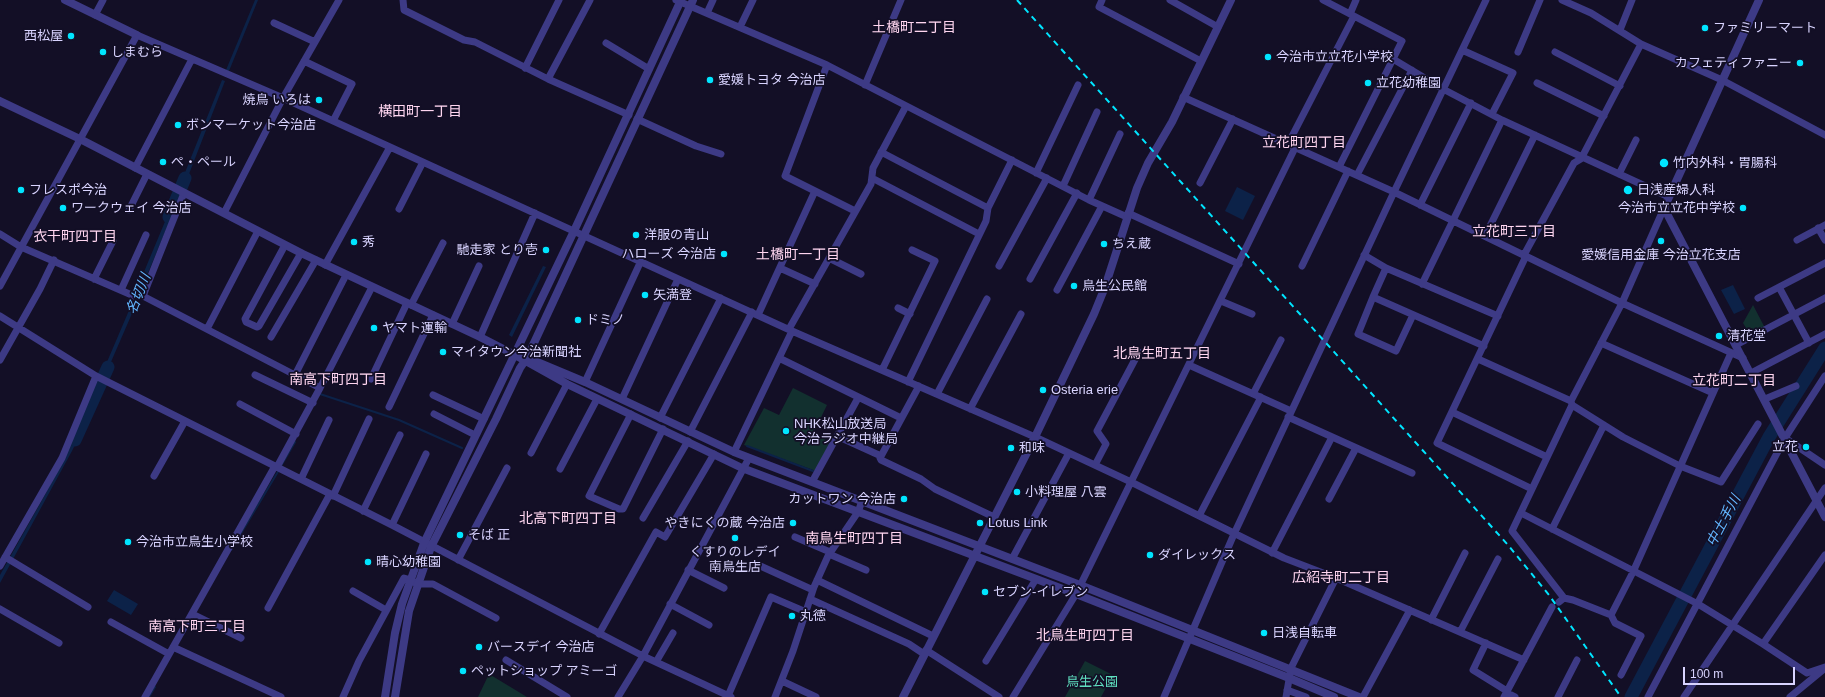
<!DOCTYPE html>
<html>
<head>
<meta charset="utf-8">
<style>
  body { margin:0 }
  #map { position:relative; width:1825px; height:697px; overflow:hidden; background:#130f26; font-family:Arial,sans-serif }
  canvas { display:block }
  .scale { position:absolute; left:1683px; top:667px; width:112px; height:18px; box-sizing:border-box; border:2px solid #d9d4ff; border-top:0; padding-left:5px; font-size:12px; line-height:14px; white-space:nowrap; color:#d9d4ff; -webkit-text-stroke:3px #130f26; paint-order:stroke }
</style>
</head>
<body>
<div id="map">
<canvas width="1825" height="697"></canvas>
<div class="scale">100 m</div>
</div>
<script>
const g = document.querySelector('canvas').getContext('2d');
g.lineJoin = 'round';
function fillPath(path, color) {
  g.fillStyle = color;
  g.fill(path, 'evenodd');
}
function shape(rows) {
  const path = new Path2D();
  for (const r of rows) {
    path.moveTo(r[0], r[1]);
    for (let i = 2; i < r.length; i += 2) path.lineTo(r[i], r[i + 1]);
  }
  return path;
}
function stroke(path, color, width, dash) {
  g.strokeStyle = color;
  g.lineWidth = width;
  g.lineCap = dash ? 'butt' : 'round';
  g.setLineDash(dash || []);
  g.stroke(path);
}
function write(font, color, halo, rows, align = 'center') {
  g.font = font + ' Arial,"Noto Sans JP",sans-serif';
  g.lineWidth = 3.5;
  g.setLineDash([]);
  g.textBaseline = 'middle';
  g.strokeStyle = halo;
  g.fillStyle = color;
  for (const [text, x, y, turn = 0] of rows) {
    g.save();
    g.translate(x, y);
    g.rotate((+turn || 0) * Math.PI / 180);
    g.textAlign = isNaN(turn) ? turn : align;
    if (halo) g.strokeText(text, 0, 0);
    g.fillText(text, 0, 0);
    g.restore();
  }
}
fillPath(shape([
  [1753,305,1765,328,1751,336,1743,323],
  [793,388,827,405,813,434,830,442,816,471,744,445,764,408,779,415],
  [1085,661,1113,675,1101,697,1065,697],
  [489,674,527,697,478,697]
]), '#12302f');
fillPath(shape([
  [255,0,258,0,229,71,226,70],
  [222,80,225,81,184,187,180,185],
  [1237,187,1255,196,1243,220,1225,211],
  [174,200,178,201,140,292,136,291],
  [543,266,546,267,512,337,509,335],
  [1733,285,1745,309,1734,314,1721,290],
  [133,301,137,302,104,378,101,376],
  [80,424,84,426,72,451,0,583,0,575,46,493],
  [114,590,138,604,131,615,107,601]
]), '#0c2248');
stroke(shape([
  [320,394,399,420,462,448],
  [747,446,813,471],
  [281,466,295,442],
  [231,550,279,470],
  [149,697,155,687]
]), '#0c2248', 2);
stroke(shape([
  [169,217,185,178],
  [75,440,108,367],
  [1631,697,1769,437,1825,348]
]), '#0c2248', 13);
stroke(shape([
  [403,0,404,10,464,40,475,42,548,79,629,115],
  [676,0,827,65,1089,200,1127,217],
  [1102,0,1099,7,1201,61],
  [1170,0,1218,27],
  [1323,0,1402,41,1393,59,1443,89,1502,120,1669,197],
  [1562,0,1591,13,1641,44,1722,80,1825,135],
  [707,13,713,0],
  [1350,14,1356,0],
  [95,15,103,0],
  [274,23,315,42],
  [740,27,753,0],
  [1620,30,1632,0],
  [606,43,649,69],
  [1462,50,1513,73,1492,114],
  [1518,52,1540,0],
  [1555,52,1620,86],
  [304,61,352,84,333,121],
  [525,68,559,0],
  [548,79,590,0],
  [1537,83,1604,116],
  [865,85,901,0],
  [1183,97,1394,192,1622,303,1743,358],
  [637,119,696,146,721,154],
  [1288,144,1354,16],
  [881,152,988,208],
  [1582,157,1641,44],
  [1339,167,1393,59],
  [135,168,192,59],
  [1036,173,1078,85],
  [1619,174,1636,140],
  [1357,175,1412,70],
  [872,178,979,234],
  [1200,183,1233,119],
  [1063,186,1097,112],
  [815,191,855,211],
  [1089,200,1120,134],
  [1420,205,1471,103],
  [399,209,423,162],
  [129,210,147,174],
  [224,213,283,98,339,0],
  [1128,213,1239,264],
  [1818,228,1825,240],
  [0,234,21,247,134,296,141,295,320,388,372,287],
  [1485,236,1535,135],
  [1797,240,1825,225],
  [285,245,245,319,246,322,257,327,259,326,301,253],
  [1364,255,1386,268],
  [1524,255,1574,163,1584,157],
  [1526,256,1437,443,1532,489],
  [829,258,861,274],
  [325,265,390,147],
  [999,266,1047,178],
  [1302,266,1348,171],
  [780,268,815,284],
  [94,279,113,241],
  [1030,279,1077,193],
  [1422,284,1502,120],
  [0,286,137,35,283,98,792,331,1035,437,1131,482,1284,558,1336,578,1524,660],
  [1779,287,1809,343],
  [121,290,146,235],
  [1057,290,1102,206],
  [143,296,184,193],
  [1373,297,1358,334,1396,351,1413,315],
  [1758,298,1825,263],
  [1221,301,1252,314],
  [411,305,443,243],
  [898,308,910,314],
  [758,315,815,191,785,176,827,65],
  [0,316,96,376,392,525,643,656,731,697],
  [452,324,479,266],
  [207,329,258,231],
  [789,329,871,184,873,168,906,106],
  [271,337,316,260],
  [480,337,535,213],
  [1601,343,1713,393],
  [1736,345,1825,298],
  [1484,346,1373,297,1386,268,1498,316],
  [779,358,901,418],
  [1478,359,1571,401],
  [0,360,40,289,54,260],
  [1189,365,1291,411],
  [882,370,935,261,912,250],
  [1751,373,1825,334],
  [255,375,313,403],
  [295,375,346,275],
  [371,379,407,303],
  [585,382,640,263],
  [908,382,986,221,988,208,1012,160],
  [919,386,880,458,881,460,921,479,935,489,994,517],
  [937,394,987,299],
  [1253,394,1281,340],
  [433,395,484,419],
  [622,399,678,279],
  [1765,399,1796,386],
  [240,404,296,434],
  [1572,405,1623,437,1680,466,1721,482,1758,424],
  [389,407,433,315],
  [970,409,1021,314],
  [1452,412,1547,457],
  [434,414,475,435],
  [631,414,589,496,619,509,623,509,663,429],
  [1288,417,1412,473],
  [660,418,721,298],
  [690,432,752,312],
  [837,436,881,456],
  [1785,438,1825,465],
  [734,452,792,331],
  [531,453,567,384],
  [1095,465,1106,444,1097,431,1139,352],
  [277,467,320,388],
  [560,469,597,399],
  [154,476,185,421],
  [301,479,329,420],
  [812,482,858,398],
  [333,496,369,419],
  [1329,499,1356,448],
  [363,511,400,435],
  [1521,513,1698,604,1763,644,1807,673,1825,667],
  [1199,516,1261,397],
  [643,518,688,441],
  [392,525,426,454],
  [1552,529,1604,425],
  [795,537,830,552],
  [1272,553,1332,437],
  [829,554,866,570],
  [5,557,88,607],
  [1012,559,1069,453],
  [458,560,507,468],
  [756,564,813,590],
  [0,566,62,458,96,376],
  [688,570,724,588],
  [817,580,933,636],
  [353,591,386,610],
  [1564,598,1573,600,1611,615,1633,572,1731,353],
  [810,599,909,644,924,654],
  [1559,602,1564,598,1512,531,1572,405,1571,401,1622,303,1664,208],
  [670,604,709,625],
  [268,608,330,494],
  [0,609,59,643],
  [192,614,241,638],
  [1611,615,1615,623,1641,636,1621,675],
  [1431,620,1465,553],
  [111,622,169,654],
  [1460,632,1498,559],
  [599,634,656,532,665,537,714,454],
  [1486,643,1473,670,1507,691],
  [1763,644,1825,555],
  [173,647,281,697],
  [926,650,999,697],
  [506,660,567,697],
  [986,661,1036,579],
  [656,662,673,633],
  [782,681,816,697],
  [1287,690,1306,697],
  [1507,693,1515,697],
  [728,696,771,597,806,612],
  [145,697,275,466],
  [343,697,359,661,404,578,411,580,417,584,433,584,496,618],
  [618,697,643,656,749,458],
  [775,697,793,651,814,587,828,556,858,512,862,501],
  [1013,697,1076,594,1295,148],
  [1164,697,1234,534,1394,192,1486,0],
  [1286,697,1291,668,1336,578],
  [1363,697,1410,610],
  [1504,697,1552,607],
  [1558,697,1577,660],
  [1648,697,1785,438,1825,376],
  [1684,697,1825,488],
  [1790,697,1824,669]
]), '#3d3a85', 7);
stroke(shape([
  [65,0,137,35],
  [1759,0,1664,208,1825,517],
  [0,101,80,139,303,254,480,337,515,355,567,384,742,468,1076,594,1289,678,1334,697],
  [530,359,585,382,734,452,1080,585,1359,697],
  [385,697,395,633,402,604,424,543,574,231,681,0],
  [395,697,409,611,431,547,496,419,520,368,527,358,693,0],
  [903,697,1035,437,1094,314,1105,287,1137,188,1148,163,1172,122,1231,0]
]), '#3d3a85', 8);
stroke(shape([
  [1017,0,1508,545,1549,595,1621,697]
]), '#00e5ff', 2, [6, 5]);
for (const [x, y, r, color] of [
  [1705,28,4,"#00e5ff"],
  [71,36,4,"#00e5ff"],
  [103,52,4,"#00e5ff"],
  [1268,57,4,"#00e5ff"],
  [1800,63,4,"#00e5ff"],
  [710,80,4,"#00e5ff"],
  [1368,83,4,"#00e5ff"],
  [319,100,4,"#00e5ff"],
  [178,125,4,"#00e5ff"],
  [163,162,4,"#00e5ff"],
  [1664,163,5,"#00e5ff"],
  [21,190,4,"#00e5ff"],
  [1628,190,5,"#00e5ff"],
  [63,208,4,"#00e5ff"],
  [1743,208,4,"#00e5ff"],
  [636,235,4,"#00e5ff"],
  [1661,241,4,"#00e5ff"],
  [354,242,4,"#00e5ff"],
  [1104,244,4,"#00e5ff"],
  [546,250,4,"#00e5ff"],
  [724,254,4,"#00e5ff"],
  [1074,286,4,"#00e5ff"],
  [645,295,4,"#00e5ff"],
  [578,320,4,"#00e5ff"],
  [374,328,4,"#00e5ff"],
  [1719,336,4,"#00e5ff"],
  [443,352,4,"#00e5ff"],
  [1043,390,4,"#00e5ff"],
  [786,431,4,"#00e5ff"],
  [1806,447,4,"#00e5ff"],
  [1011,448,4,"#00e5ff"],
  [1017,492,4,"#00e5ff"],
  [904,499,4,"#00e5ff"],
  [793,523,4,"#00e5ff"],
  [980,523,4,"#00e5ff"],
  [460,535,4,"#00e5ff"],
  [735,538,4,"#00e5ff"],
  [128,542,4,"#00e5ff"],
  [1150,555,4,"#00e5ff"],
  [368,562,4,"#00e5ff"],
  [985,592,4,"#00e5ff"],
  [792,616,4,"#00e5ff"],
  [1264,633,4,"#00e5ff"],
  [479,647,4,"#00e5ff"],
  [463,671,4,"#00e5ff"]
]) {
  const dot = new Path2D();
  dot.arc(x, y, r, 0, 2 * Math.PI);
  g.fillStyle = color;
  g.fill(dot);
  stroke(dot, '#130f26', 1.5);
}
write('13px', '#d9d4ff', '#130f26', [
  ["ファミリーマート",1713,28],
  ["西松屋",63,36,"right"],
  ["しまむら",111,52],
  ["今治市立立花小学校",1276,57],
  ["カフェティファニー",1792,63,"right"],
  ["愛媛トヨタ 今治店",718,80],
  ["立花幼稚園",1376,83],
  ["焼鳥 いろは",311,100,"right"],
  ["ボンマーケット今治店",186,125],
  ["ぺ・ペール",171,162],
  ["竹内外科・胃腸科",1673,163],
  ["フレスポ今治",29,190],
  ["日浅産婦人科",1637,190],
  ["ワークウェイ 今治店",71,208],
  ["今治市立立花中学校",1735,208,"right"],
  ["洋服の青山",644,235],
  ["秀",362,242],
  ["ちえ蔵",1112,244],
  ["馳走家 とり壱",538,250,"right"],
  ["ハローズ 今治店",716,254,"right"],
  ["愛媛信用金庫 今治立花支店",1661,255,"center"],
  ["鳥生公民館",1082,286],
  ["矢満登",653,295],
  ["ドミノ",586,320],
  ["ヤマト運輸",382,328],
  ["清花堂",1727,336],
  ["マイタウン今治新聞社",451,352],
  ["Osteria erie",1051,390],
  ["NHK松山放送局",794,424],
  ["今治ラジオ中継局",794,439],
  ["立花",1798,447,"right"],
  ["和味",1019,448],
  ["小料理屋 八雲",1025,492],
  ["カットワン 今治店",896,499,"right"],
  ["やきにくの蔵 今治店",785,523,"right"],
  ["Lotus Link",988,523],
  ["そば 正",468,535],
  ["今治市立鳥生小学校",136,542],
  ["くすりのレデイ",735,552,"center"],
  ["南鳥生店",735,567,"center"],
  ["ダイレックス",1158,555],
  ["晴心幼稚園",376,562],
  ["セブン-イレブン",993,592],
  ["丸徳",800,616],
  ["日浅自転車",1272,633],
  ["バースデイ 今治店",487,647],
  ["ペットショップ アミーゴ",471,671]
], 'left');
write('13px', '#5fe0c0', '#130f26', [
  ["鳥生公園",1092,682]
]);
write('14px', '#ffd6f0', '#130f26', [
  ["土橋町二丁目",914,28],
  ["横田町一丁目",420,112],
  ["立花町四丁目",1304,143],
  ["立花町三丁目",1514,232],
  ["衣干町四丁目",75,237],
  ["土橋町一丁目",798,255],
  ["北鳥生町五丁目",1162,354],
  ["南高下町四丁目",338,380],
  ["立花町二丁目",1734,381],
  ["北高下町四丁目",568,519],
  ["南鳥生町四丁目",854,539],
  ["広紹寺町二丁目",1341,578],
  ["南高下町三丁目",197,627],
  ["北鳥生町四丁目",1085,636]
]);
write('italic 14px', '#62b6ff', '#130f26', [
  ["名切川",139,294,-68],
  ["中土手川",1724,521,-62]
]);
</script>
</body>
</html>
